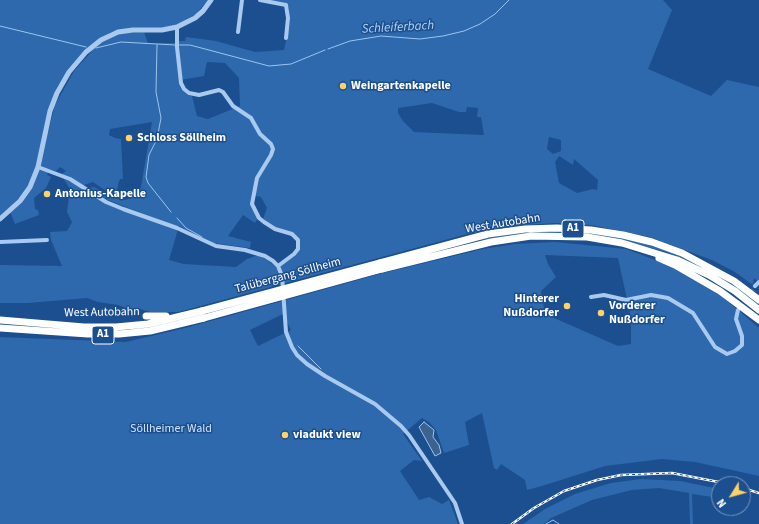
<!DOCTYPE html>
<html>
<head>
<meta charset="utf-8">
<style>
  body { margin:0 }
  #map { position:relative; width:759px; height:524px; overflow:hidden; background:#1b4f8f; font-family:"Source Sans 3",sans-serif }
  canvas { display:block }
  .north { position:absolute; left:711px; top:476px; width:40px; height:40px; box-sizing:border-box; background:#1b4f8f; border:1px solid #7695bc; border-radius:50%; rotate:233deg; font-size:11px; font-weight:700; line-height:16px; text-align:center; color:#fff }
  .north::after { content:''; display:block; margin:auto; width:14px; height:18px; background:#ffd166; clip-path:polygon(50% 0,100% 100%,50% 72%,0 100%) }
</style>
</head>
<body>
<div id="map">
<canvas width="759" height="524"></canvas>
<div class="north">N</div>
</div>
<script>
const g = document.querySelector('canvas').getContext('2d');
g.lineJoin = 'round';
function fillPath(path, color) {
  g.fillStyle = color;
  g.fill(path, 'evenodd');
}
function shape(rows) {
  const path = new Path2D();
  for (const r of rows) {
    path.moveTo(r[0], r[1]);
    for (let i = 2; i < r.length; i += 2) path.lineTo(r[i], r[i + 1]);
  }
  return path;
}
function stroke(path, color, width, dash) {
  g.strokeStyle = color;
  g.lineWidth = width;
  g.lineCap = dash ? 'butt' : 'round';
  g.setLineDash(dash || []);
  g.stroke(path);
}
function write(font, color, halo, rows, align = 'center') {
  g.font = font + ' "Source Sans 3",sans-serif';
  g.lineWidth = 3;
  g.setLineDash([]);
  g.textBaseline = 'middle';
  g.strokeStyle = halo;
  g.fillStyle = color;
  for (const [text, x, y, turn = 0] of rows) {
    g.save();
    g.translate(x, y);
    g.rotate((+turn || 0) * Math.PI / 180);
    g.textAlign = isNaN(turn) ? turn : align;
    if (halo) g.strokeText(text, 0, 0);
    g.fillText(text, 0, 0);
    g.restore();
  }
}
fillPath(shape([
  [0,0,208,0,197,13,180,24,161,28,122,29,111,32,94,43,69,68,56,89,43,131,48,132,55,105,74,71,92,51,92,49,101,42,120,33,144,32,148,43,178,43,178,41,185,41,186,37,216,41,255,52,284,50,287,36,289,9,287,4,283,2,264,0,663,0,672,10,648,69,711,96,727,80,759,87,759,282,754,278,753,285,735,272,712,260,649,237,591,225,556,223,523,225,467,234,178,312,150,312,137,308,129,309,118,305,98,302,87,298,28,303,0,303,0,265,62,266,51,240,50,232,67,231,72,222,67,212,70,189,63,178,63,173,66,171,60,167,56,171,49,169,47,175,51,177,46,188,34,198,35,209,38,210,39,215,15,224,9,209,0,217],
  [207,62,225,63,239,78,240,106,208,119,197,116,192,96,188,95,181,89,180,80,204,76],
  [432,103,459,112,466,112,467,107,478,108,477,117,481,117,484,135,414,132,403,121,398,113,398,108],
  [152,122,141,187,132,198,125,200,120,200,94,187,90,188,108,200,147,215,108,201,84,185,93,182,106,191,114,194,117,193,118,184,120,179,123,179,121,139,115,138,109,135,110,129],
  [549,137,561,140,561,151,553,154,547,149],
  [559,156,573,165,574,159,598,180,597,190,593,189,577,193,559,183,555,162],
  [256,196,261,197,267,208,263,219,276,229,299,239,295,255,277,268,267,260,258,255,247,259,236,267,184,264,169,260,179,226,213,243,250,248,251,242,228,236,243,215,255,223,258,218,252,200],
  [532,231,581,231,608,235,638,241,666,250,697,263,719,275,759,303,759,306,697,265,666,252,609,237,580,234,531,233,481,240,452,247,480,239],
  [555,242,626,249,666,264,702,283,723,297,759,328,759,476,695,462,662,459,605,466,542,486,527,490,525,480,501,464,497,470,494,468,482,413,465,422,469,445,444,453,436,430,429,422,422,418,403,434,422,461,414,460,400,471,419,500,429,497,442,504,449,500,458,524,0,524,0,337,126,342,189,327,383,273,483,249,515,244],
  [545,255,618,258,631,318,631,344,618,346,545,314,541,291,556,277,548,264],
  [283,314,291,330,258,346,250,330],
  [641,479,680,481,719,489,719,498,692,494,693,524,690,524,689,493,659,488,632,490,592,500,551,518,544,524,523,524,545,509,575,494,611,483]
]), '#2e69ad');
const water = shape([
  [424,422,434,430,433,437,439,445,441,453,435,456,419,427,424,422]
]);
fillPath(water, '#3c6290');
stroke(water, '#9cc4f0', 1);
stroke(shape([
  [0,26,86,47],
  [157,45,156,92,161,118,157,139,149,155,146,177,148,183,171,212],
  [179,45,190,45,269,66,291,64,325,50],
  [96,48,121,42,175,45],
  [328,49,350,41,381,36,420,39,443,36,464,31,480,24,495,14,509,0],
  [177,218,186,228,202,237],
  [298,346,321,369],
  [546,524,553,520,559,524]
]), '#9cc4f0', 1);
stroke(shape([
  [740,307,755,286]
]), '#3d69a0', 4, [4, 2]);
stroke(shape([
  [260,0,286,5,288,18,286,38],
  [177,27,177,47,181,83,184,89,189,93,199,95,219,90,223,92,233,106,251,118,260,134,271,144,273,149,271,155,257,178,252,204,259,218,264,222,275,229,292,234,298,240,298,249,294,254,278,266],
  [238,32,242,0],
  [38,167,70,179,106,202,123,209,177,228,216,246,245,250,265,256,273,261,278,266,282,276,286,332,292,347,297,355,307,364,325,376,375,404,401,426,409,435,455,503,462,524],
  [0,242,47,240],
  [755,286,759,282],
  [591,297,604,295,626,300,651,295,668,298,693,313,715,347,727,354,735,351,742,345,742,336,736,319,738,310]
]), '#a9c9ee', 4);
stroke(shape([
  [0,219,20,201,30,187,38,167,50,111,57,93,69,72,86,52,101,40,118,32,133,30,162,30,177,27,195,18,203,11,211,0]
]), '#a9c9ee', 5);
stroke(shape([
  [659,258,675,265,720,291,759,320],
  [380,263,488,234,525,229,557,228,591,230,623,235,652,242,682,253,734,281,759,300],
  [382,269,491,242,531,236,587,237,622,243,677,260,709,275,735,291,759,310],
  [146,316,166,316],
  [0,320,84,327,116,327,148,324,202,311],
  [0,328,88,334,119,334,150,331,204,318]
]), '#fff', 7);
const rail = shape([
  [743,488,759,493],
  [512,524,534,508,564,491,597,480,621,475,672,473,729,484]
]);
stroke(rail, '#fff', 2.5);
stroke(rail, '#1b4f8f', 1, [3]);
stroke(shape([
  [202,311,380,263],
  [204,318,382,269]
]), '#fff', 7);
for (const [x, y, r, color] of [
  [343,86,4,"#ffd166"],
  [129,138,4,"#ffd166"],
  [47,194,4,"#ffd166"],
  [567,306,4,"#ffd166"],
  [601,313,4,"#ffd166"],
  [285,435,4,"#ffd166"]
]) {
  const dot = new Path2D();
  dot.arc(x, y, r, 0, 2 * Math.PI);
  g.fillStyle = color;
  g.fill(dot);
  stroke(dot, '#1b4f8f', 1.5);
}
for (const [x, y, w] of [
  [573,229,22],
  [103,335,22]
]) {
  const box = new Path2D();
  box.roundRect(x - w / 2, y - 9, w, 18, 3);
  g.fillStyle = '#1b4f8f';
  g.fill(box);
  stroke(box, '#fff', 1);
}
write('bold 11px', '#fff', null, [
  ["A1",573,229],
  ["A1",103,335]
]);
write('bold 12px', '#fff', '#1b4f8f', [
  ["Weingartenkapelle",351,86],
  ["Schloss Söllheim",137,138],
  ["Antonius-Kapelle",55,194],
  ["Hinterer",559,299,"right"],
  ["Nußdorfer",559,313,"right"],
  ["Vorderer",609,306],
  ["Nußdorfer",609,320],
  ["viadukt view",293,435]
], 'left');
write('12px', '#fff', '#1b4f8f', [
  ["West Autobahn",503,224,-9],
  ["Talübergang Söllheim",288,276,-15],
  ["West Autobahn",102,313,-1]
]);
write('12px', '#cfe3fa', '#1b4f8f', [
  ["Söllheimer Wald",171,429]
]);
write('italic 13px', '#b5d3f5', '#1b4f8f', [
  ["Schleiferbach",398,28,-3]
]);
</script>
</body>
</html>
